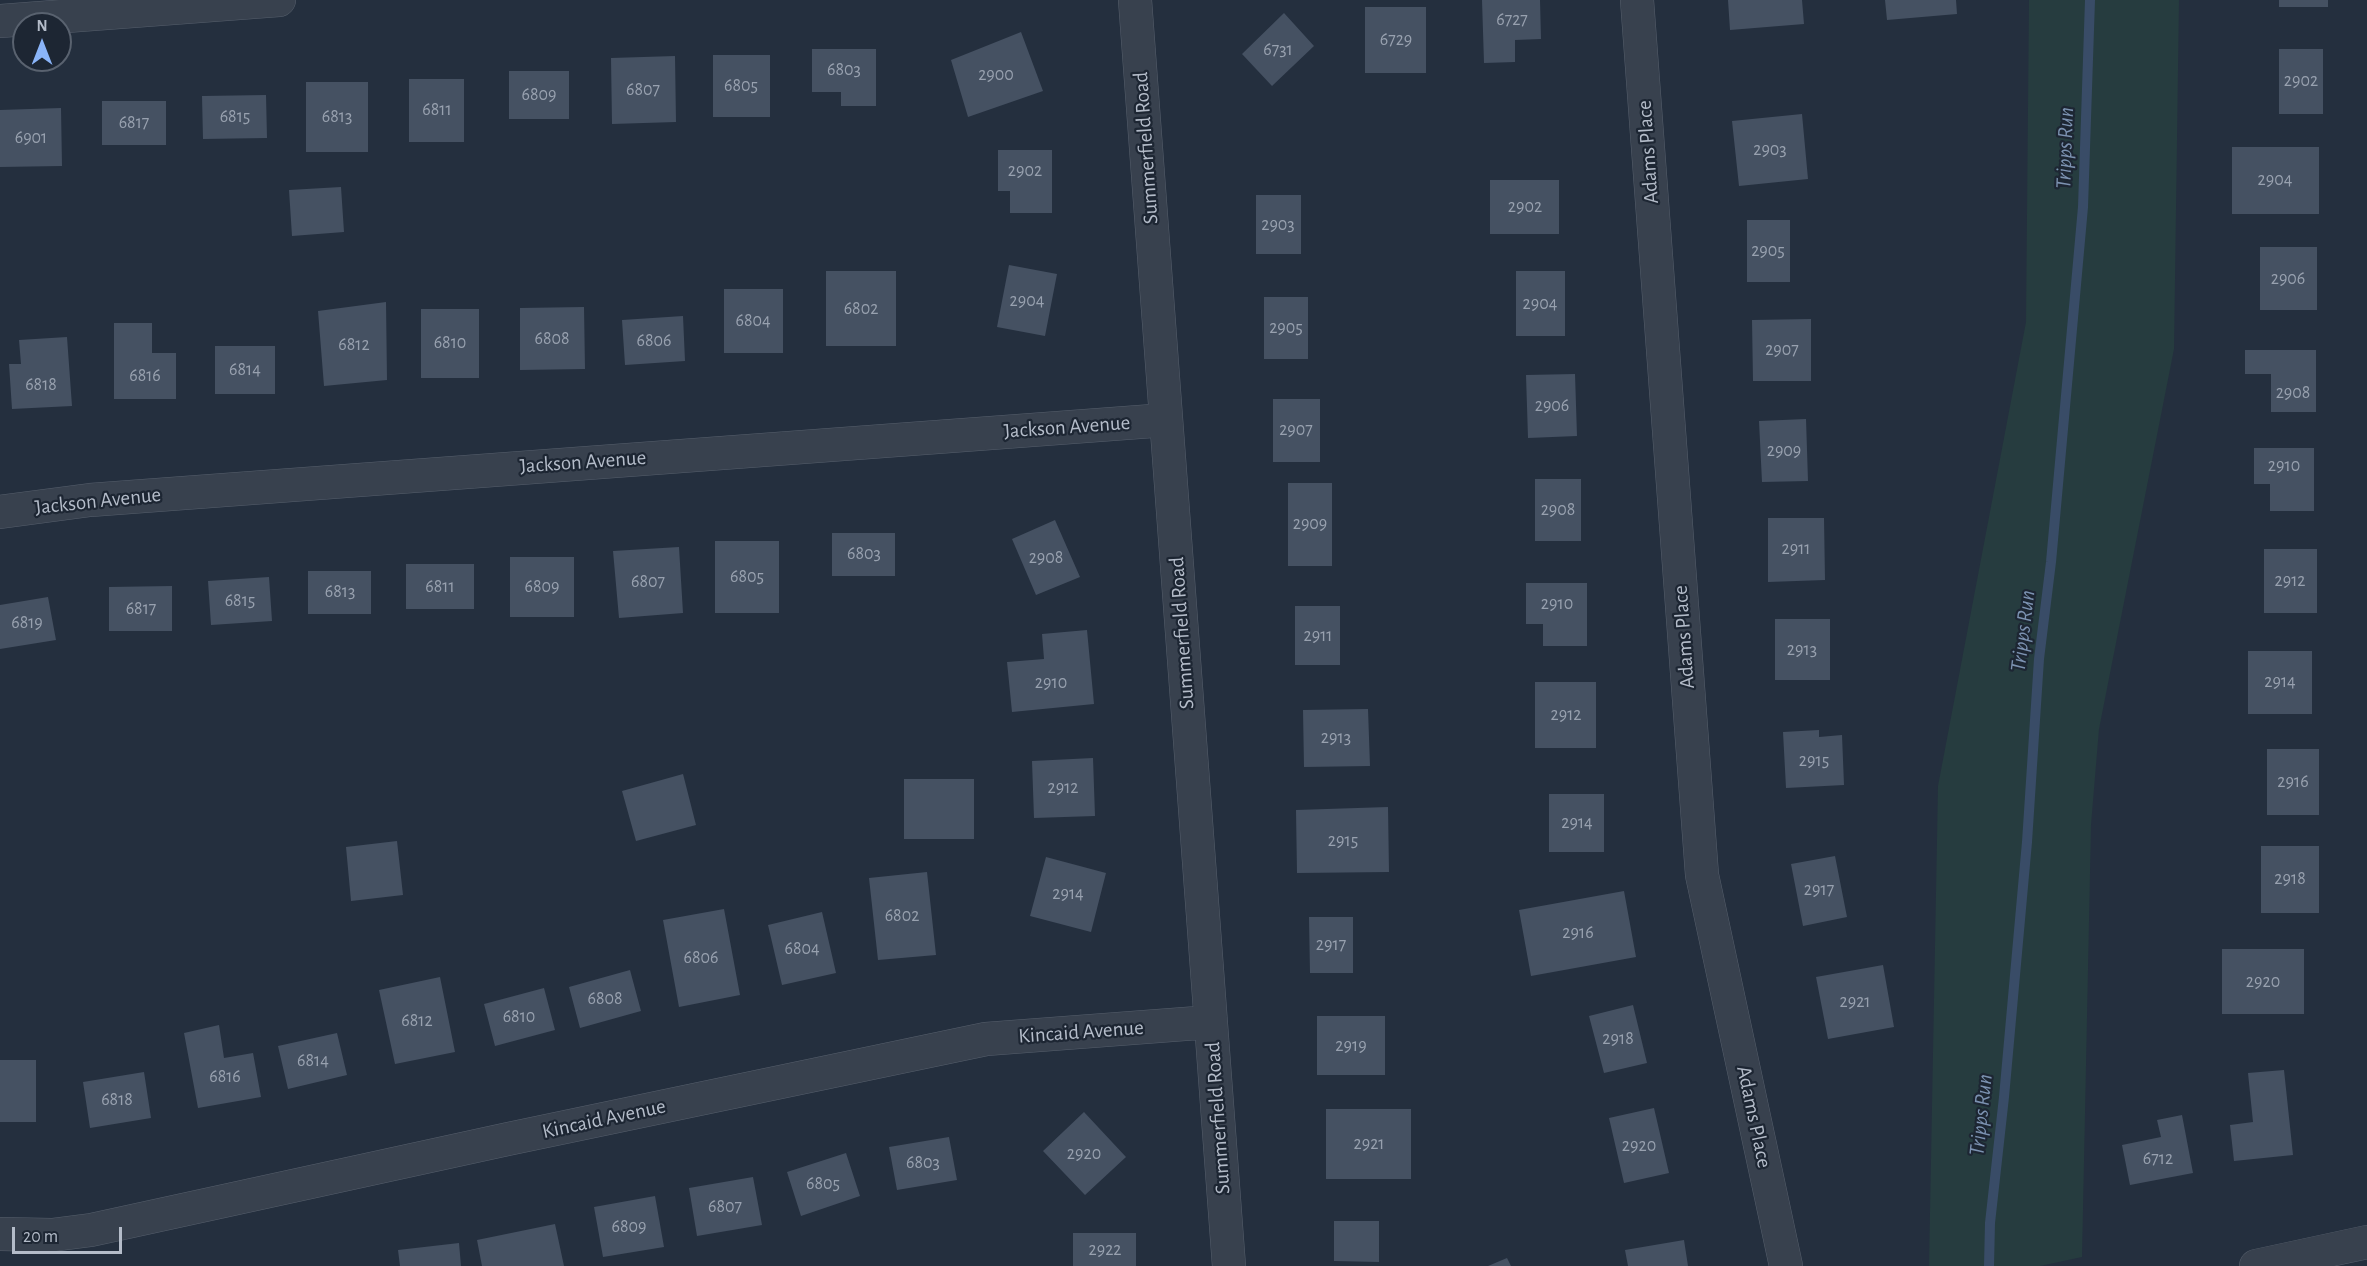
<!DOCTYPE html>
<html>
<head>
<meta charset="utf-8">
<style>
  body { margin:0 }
  #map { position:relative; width:2367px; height:1266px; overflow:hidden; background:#242f3e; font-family:"Alegreya Sans",sans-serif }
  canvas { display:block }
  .north { position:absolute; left:12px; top:12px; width:60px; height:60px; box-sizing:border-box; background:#1d2633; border:2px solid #59626f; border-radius:50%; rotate:0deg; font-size:16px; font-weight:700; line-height:24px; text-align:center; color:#b4bcc9 }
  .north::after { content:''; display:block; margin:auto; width:21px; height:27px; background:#8ab4f8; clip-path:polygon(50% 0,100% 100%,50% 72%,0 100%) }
  .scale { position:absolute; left:12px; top:1227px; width:110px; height:27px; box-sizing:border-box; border:3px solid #b4bcc9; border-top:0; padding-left:8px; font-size:18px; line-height:21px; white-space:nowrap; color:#b4bcc9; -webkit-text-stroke:4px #1d2633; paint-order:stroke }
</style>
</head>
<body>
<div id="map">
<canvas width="2367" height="1266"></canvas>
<div class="north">N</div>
<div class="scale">20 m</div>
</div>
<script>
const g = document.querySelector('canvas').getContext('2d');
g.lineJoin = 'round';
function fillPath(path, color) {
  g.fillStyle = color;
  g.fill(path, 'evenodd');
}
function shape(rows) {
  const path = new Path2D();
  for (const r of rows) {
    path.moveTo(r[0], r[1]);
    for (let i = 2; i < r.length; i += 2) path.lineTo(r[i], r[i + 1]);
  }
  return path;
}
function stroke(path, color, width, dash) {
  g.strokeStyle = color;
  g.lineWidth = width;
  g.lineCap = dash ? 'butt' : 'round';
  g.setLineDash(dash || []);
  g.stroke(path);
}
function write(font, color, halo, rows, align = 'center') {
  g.font = font + ' "Alegreya Sans",sans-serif';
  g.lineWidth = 4.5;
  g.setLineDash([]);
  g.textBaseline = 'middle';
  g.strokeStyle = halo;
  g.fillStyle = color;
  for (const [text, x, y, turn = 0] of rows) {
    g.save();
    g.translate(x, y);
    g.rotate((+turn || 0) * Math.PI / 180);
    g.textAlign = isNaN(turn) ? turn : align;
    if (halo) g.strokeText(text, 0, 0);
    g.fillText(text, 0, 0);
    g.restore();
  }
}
fillPath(shape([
  [2029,0,2179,0,2174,349,2099,729,2091,825,2082,1257,2040,1266,1929,1266,1938,786,2026,322]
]), '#263c3f');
stroke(shape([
  [1989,1266,1990,1223,2004,1097,2027,842,2039,659,2051,562,2083,207,2090,0]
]), '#394c67', 10);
fillPath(shape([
  [1482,0,1540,0,1541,39,1515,40,1515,62,1484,63],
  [1728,0,1802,0,1804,24,1730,30],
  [1885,0,1956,0,1957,14,1887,20],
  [2279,0,2328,0,2328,7,2279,7],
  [1365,7,1426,7,1426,73,1365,73],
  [1284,13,1314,46,1272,86,1242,54],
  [1021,32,1043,91,968,117,951,60],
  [812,49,876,49,876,106,841,106,841,92,812,92],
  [2279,49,2323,49,2323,114,2279,114],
  [713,55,770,55,770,117,713,117],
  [675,56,676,122,612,124,611,58],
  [509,71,569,71,569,119,509,119],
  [409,79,464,79,464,142,409,142],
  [306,82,368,82,368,152,306,152],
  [266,95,267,138,203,139,202,96],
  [102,101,166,101,166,145,102,145],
  [61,108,62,166,0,167,0,110],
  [1802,114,1808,179,1739,186,1732,121],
  [2232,147,2319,147,2319,214,2232,214],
  [998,150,1052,150,1052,213,1010,213,1010,191,998,191],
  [1490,180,1559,180,1559,234,1490,234],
  [341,187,344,232,292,236,289,190],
  [1256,195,1301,195,1301,254,1256,254],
  [1747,220,1790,220,1790,282,1747,282],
  [2260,247,2317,247,2317,310,2260,310],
  [1009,265,1057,274,1045,336,997,327],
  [826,271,896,271,896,346,826,346],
  [1516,271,1565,271,1565,336,1516,336],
  [724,289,783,289,783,353,724,353],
  [1264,297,1308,297,1308,359,1264,359],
  [386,302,387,380,324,386,318,311],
  [584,307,585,369,520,370,520,308],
  [421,309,479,309,479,378,421,378],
  [683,316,685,361,625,365,622,320],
  [1811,319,1811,381,1753,381,1752,320],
  [114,323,152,323,152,353,176,353,176,399,114,399],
  [67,337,72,406,12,409,9,364,21,364,19,340],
  [215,346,275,346,275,394,215,394],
  [2245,350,2316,350,2316,412,2271,412,2271,374,2245,374],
  [1575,374,1577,436,1528,438,1526,375],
  [1273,399,1320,399,1320,462,1273,462],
  [1806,419,1808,481,1762,482,1759,421],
  [2254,448,2314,448,2314,511,2270,511,2270,484,2254,484],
  [1535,479,1581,479,1581,541,1535,541],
  [1288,483,1332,483,1332,566,1288,566],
  [1768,518,1824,518,1825,580,1768,582],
  [1055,520,1080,577,1036,595,1012,539],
  [832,533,895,533,895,576,832,576],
  [715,541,779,541,779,613,715,613],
  [679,547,683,613,619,618,613,551],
  [2264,549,2317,549,2317,613,2264,613],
  [510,557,574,557,574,617,510,617],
  [406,564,474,564,474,609,406,609],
  [308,571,371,571,371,614,308,614],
  [269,577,272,621,211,625,208,581],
  [1526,583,1587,583,1587,646,1543,646,1543,624,1526,624],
  [172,586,172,631,109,631,109,587],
  [48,597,56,640,0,649,0,605],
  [1295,606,1340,606,1340,665,1295,665],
  [1775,619,1830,619,1830,680,1775,680],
  [1087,630,1094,704,1012,712,1007,662,1044,659,1042,634],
  [2248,651,2312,651,2312,714,2248,714],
  [1535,682,1596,682,1596,748,1535,748],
  [1368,709,1370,766,1304,767,1303,710],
  [1819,730,1819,737,1842,735,1844,785,1786,788,1783,732],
  [2267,749,2319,749,2319,815,2267,815],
  [1093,758,1095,816,1034,818,1032,761],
  [683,774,696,825,636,841,622,791],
  [904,779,974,779,974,839,904,839],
  [1549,794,1604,794,1604,852,1549,852],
  [1388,807,1389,872,1297,873,1296,810],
  [397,841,403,895,351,901,346,847],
  [2261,846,2319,846,2319,913,2261,913],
  [1835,856,1847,917,1803,926,1791,864],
  [1046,857,1106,873,1091,932,1030,916],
  [927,872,936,955,878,960,869,878],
  [1624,891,1636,957,1531,976,1519,910],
  [724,909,740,995,679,1007,663,920],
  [822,912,836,973,782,985,768,925],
  [1309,917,1353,917,1353,973,1310,973],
  [2222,949,2304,949,2304,1014,2222,1014],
  [1883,965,1894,1027,1828,1039,1816,977],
  [630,970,641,1011,580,1028,569,987],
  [440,977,455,1052,395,1064,379,990],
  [544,988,555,1030,495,1046,484,1004],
  [1633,1005,1647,1063,1604,1073,1589,1016],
  [1317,1016,1385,1016,1385,1075,1317,1075],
  [219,1025,224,1058,253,1053,261,1097,198,1108,184,1033],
  [337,1033,347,1075,288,1089,278,1046],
  [0,1060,36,1060,36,1122,0,1122],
  [2284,1070,2293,1155,2234,1161,2230,1125,2253,1122,2248,1073],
  [144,1072,151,1118,90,1128,83,1082],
  [1654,1108,1669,1173,1624,1183,1609,1118],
  [1326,1109,1411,1109,1411,1179,1326,1179],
  [1084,1112,1126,1157,1085,1195,1043,1151],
  [2182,1115,2193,1173,2130,1185,2122,1145,2161,1137,2157,1120],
  [949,1137,957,1180,897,1190,889,1147],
  [846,1153,860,1196,801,1216,787,1172],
  [753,1177,762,1225,697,1236,689,1188],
  [655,1196,664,1247,603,1257,594,1207],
  [1334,1221,1379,1221,1379,1262,1334,1261],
  [555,1224,564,1266,482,1266,477,1240],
  [1073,1233,1136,1233,1136,1266,1073,1266],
  [1684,1240,1688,1266,1628,1266,1625,1250],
  [459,1243,461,1266,400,1266,398,1250],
  [1507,1258,1511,1266,1488,1266]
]), '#455162');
const minor = shape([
  [1135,0,1229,1266],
  [1637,0,1702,875,1786,1266],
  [0,21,279,0],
  [0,512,90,500,1166,420],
  [0,1234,52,1235,91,1230,508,1139,986,1039,1211,1022],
  [2256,1266,2367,1242]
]);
stroke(minor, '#565f6c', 34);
stroke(minor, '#38414e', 33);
write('18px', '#98a1af', null, [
  ["6727",1512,20],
  ["6729",1396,40],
  ["6731",1278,50],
  ["6803",844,70],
  ["2900",996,75],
  ["2902",2301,81],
  ["6805",741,86],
  ["6807",643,90],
  ["6809",539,95],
  ["6811",437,110],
  ["6815",235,117],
  ["6813",337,117],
  ["6817",134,123],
  ["6901",31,138],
  ["2903",1770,150],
  ["2902",1025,171],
  ["2904",2275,180],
  ["2902",1525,207],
  ["2903",1278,225],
  ["2905",1768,251],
  ["2906",2288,279],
  ["2904",1027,301],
  ["2904",1540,304],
  ["6802",861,309],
  ["6804",753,321],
  ["2905",1286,328],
  ["6808",552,339],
  ["6806",654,341],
  ["6810",450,343],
  ["6812",354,345],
  ["2907",1782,350],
  ["6814",245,370],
  ["6816",145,376],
  ["6818",41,385],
  ["2908",2293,393],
  ["2906",1552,406],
  ["2907",1296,430],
  ["2909",1784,451],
  ["2910",2284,466],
  ["2908",1558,510],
  ["2909",1310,524],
  ["2911",1796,549],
  ["6803",864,554],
  ["2908",1046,558],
  ["6805",747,577],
  ["2912",2290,581],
  ["6807",648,582],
  ["6811",440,587],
  ["6809",542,587],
  ["6813",340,592],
  ["6815",240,601],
  ["2910",1557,604],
  ["6817",141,609],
  ["6819",27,623],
  ["2911",1318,636],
  ["2913",1802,650],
  ["2914",2280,682],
  ["2910",1051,683],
  ["2912",1566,715],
  ["2913",1336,738],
  ["2915",1814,761],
  ["2916",2293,782],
  ["2912",1063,788],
  ["2914",1577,823],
  ["2915",1343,841],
  ["2918",2290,879],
  ["2917",1819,890],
  ["2914",1068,894],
  ["6802",902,916],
  ["2916",1578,933],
  ["2917",1331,945],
  ["6804",802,949],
  ["6806",701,958],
  ["2920",2263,982],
  ["6808",605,999],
  ["2921",1855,1002],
  ["6810",519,1017],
  ["6812",417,1021],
  ["2918",1618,1039],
  ["2919",1351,1046],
  ["6814",313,1061],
  ["6816",225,1077],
  ["6818",117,1100],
  ["2921",1369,1144],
  ["2920",1639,1146],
  ["2920",1084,1154],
  ["6712",2158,1159],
  ["6803",923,1163],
  ["6805",823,1184],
  ["6807",725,1207],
  ["6809",629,1227],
  ["2922",1105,1250]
]);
write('21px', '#b4bcc9', '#1d2633', [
  ["Summerfield Road",1146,148,-94],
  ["Adams Place",1648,152,-94],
  ["Jackson Avenue",1067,427,-4],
  ["Jackson Avenue",583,462,-4],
  ["Jackson Avenue",98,501,-6],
  ["Summerfield Road",1182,633,-94],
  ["Adams Place",1684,637,-94],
  ["Kincaid Avenue",1081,1032,-4],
  ["Adams Place",1754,1117,78],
  ["Summerfield Road",1218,1118,-94],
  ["Kincaid Avenue",604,1119,-12]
]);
write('italic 22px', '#7c92b1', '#1d2633', [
  ["Tripps Run",2065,148,-88],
  ["Tripps Run",2023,631,-83],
  ["Tripps Run",1981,1115,-84]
]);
</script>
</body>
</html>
